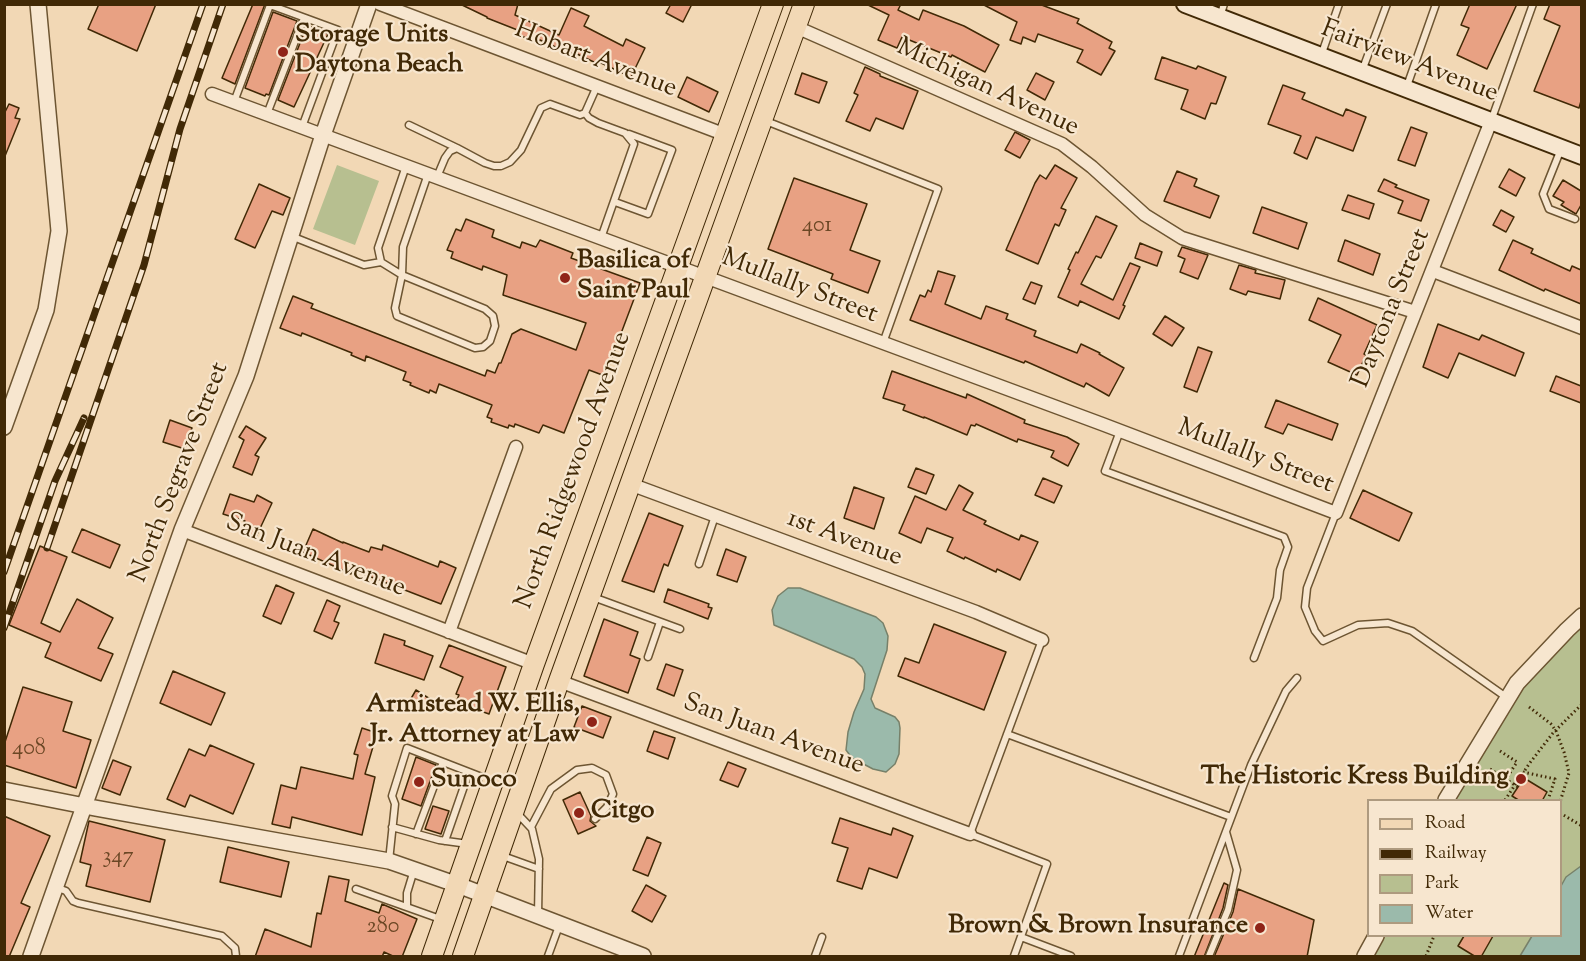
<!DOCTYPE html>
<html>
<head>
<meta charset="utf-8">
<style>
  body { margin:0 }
  #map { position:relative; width:1586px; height:961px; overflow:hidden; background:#f2d8b5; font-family:"Sorts Mill Goudy",serif }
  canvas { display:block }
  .frame { position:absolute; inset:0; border:6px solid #412906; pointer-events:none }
  .legend { position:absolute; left:1367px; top:799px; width:195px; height:138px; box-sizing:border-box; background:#f7e6cf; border:2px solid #ae9a7f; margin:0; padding:8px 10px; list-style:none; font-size:18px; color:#412906 }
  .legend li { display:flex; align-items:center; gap:12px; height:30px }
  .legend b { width:30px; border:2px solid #ae9a7f }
</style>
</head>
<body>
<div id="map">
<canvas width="1586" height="961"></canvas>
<div class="frame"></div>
<ul class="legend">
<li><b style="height:8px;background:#f2d8b5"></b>Road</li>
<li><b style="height:8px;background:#412906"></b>Railway</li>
<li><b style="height:16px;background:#b7bf90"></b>Park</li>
<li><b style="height:16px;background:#9bbaab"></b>Water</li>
</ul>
</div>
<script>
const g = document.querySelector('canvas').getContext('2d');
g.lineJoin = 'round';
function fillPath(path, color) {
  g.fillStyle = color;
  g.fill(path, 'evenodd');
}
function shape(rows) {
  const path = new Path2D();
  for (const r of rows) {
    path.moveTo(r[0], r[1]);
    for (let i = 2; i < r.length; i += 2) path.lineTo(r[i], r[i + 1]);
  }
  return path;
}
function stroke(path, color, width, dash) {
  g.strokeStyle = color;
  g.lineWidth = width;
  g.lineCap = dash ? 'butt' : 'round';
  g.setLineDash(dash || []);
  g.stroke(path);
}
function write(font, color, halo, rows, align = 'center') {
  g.font = font + ' "Sorts Mill Goudy",serif';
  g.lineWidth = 4.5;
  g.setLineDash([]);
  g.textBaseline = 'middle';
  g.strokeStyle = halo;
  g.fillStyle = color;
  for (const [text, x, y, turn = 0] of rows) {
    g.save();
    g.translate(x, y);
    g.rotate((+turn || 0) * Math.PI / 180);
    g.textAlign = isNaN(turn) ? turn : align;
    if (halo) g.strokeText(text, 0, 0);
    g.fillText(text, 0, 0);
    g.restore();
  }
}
fillPath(shape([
  [337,165,379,181,355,245,313,229],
  [1581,616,1581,866,1566,877,1561,886,1560,800,1446,800,1517,683],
  [1376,936,1532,936,1520,956,1365,956]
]), '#b7bf90');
const water = shape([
  [788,588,800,588,876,617,883,623,888,636,887,650,871,699,875,708,895,717,899,722,900,728,899,754,895,764,886,772,873,769,852,758,846,750,848,732,854,712,864,689,865,674,862,667,854,659,774,625,772,610,778,596,788,588],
  [1581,866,1581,956,1520,956,1532,936,1560,936,1561,886,1566,877,1581,866]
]);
fillPath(water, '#9bbaab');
stroke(water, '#778069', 1.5);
const building = shape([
  [99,4,156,4,137,51,88,29,99,4],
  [253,4,265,4,235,84,222,78,253,4],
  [460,4,518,4,515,15,559,35,571,8,589,16,584,26,623,46,626,39,645,48,631,77,599,62,598,64,573,52,571,54,540,40,538,43,519,35,520,31,487,18,487,17,460,4],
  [671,4,692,4,683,22,666,13,671,4],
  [866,4,901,4,898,10,919,20,923,10,964,26,999,45,985,72,952,55,951,57,902,37,897,48,878,40,889,15,866,4],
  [982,4,1039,4,1079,19,1077,23,1112,42,1109,48,1115,51,1101,75,1077,62,1083,50,1038,34,1035,42,1023,37,1021,44,1010,40,1017,22,982,4],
  [1470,4,1517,4,1487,69,1457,55,1469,28,1461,25,1470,4],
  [1550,4,1581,4,1581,101,1579,108,1534,91,1560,26,1544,19,1550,4],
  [273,12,297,21,269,95,266,94,265,96,245,88,273,12],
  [307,25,328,34,294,107,278,100,307,25],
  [1162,57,1196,69,1198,66,1226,77,1216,104,1211,103,1205,119,1181,109,1188,90,1155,79,1162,57],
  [865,67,880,74,880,76,918,91,903,129,876,118,870,131,846,121,858,95,854,93,865,67],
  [802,73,827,82,819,103,795,94,802,73],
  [1036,73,1054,82,1045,100,1027,90,1036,73],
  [687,77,718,92,709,112,678,97,687,77],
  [1283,85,1305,93,1302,99,1343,116,1346,109,1366,117,1353,151,1316,137,1307,159,1294,153,1301,136,1268,124,1283,85],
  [9,104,19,108,15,118,20,119,5,156,4,114,9,104],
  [1411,127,1427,133,1415,166,1398,160,1411,127],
  [1015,132,1030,140,1020,158,1005,150,1015,132],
  [1055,165,1077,178,1061,208,1066,210,1059,226,1055,224,1038,264,1006,250,1035,183,1040,175,1046,179,1055,165],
  [1509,169,1525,178,1516,196,1499,187,1509,169],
  [1177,171,1197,179,1194,186,1219,196,1210,218,1164,201,1177,171],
  [794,178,867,204,850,250,880,261,868,293,831,279,833,274,768,249,794,178],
  [1384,179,1397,185,1395,187,1429,200,1421,221,1398,213,1403,201,1378,191,1384,179],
  [1563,180,1581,191,1581,205,1576,214,1561,205,1564,202,1553,196,1563,180],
  [259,184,290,198,283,215,272,211,255,248,235,239,259,184],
  [1348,195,1374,204,1369,219,1342,210,1348,195],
  [1262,207,1307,223,1298,249,1253,233,1262,207],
  [1501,210,1514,217,1506,232,1493,225,1501,210],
  [1096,216,1117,226,1101,258,1096,256,1081,284,1113,300,1130,263,1140,267,1123,305,1125,306,1119,319,1080,301,1078,306,1058,297,1070,270,1068,269,1076,252,1078,253,1096,216],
  [466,219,494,230,492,237,520,248,522,242,536,247,540,240,573,253,571,258,640,283,605,376,589,370,564,433,543,425,539,433,515,424,514,427,509,425,508,428,491,422,492,419,487,417,492,405,439,384,436,393,430,390,429,393,410,385,411,383,403,380,406,372,366,356,365,361,351,355,352,353,302,333,301,336,280,328,293,296,313,304,311,308,485,376,487,370,495,373,499,363,501,363,512,334,521,329,576,350,586,323,503,295,507,275,483,266,482,270,451,258,453,252,447,250,456,229,461,231,466,219],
  [1345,240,1380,254,1373,275,1338,261,1345,240],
  [1513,240,1533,249,1531,253,1570,271,1572,266,1581,270,1581,304,1545,289,1544,291,1499,270,1513,240],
  [1140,243,1162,252,1157,266,1135,258,1140,243],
  [1182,247,1208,255,1198,279,1180,272,1185,259,1178,256,1182,247],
  [1239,265,1256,270,1255,273,1285,280,1280,299,1248,291,1246,295,1230,289,1239,265],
  [938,271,955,276,945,304,981,319,986,306,1008,314,1006,319,1036,331,1034,336,1077,353,1081,344,1100,353,1099,354,1124,368,1109,396,1086,383,1084,387,1025,361,1024,363,910,320,920,295,925,297,928,290,931,292,938,271],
  [1031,282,1042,286,1035,304,1023,299,1031,282],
  [1318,298,1377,325,1364,354,1366,355,1357,375,1328,362,1341,335,1309,320,1318,298],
  [1165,316,1184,328,1172,346,1153,334,1165,316],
  [1438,324,1479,340,1482,335,1524,353,1515,376,1459,353,1448,378,1423,367,1438,324],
  [1198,347,1212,352,1197,392,1184,387,1198,347],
  [892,371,966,398,967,394,1025,420,1024,423,1067,437,1079,444,1068,466,1051,457,1054,451,1018,439,1017,442,976,424,975,426,971,425,967,435,924,417,924,418,903,410,905,405,883,398,892,371],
  [1556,376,1581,386,1581,403,1550,391,1556,376],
  [1276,400,1338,424,1332,440,1288,424,1283,434,1265,427,1276,400],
  [170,420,192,428,185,449,163,442,170,420],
  [246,426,266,438,255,455,259,457,252,475,233,467,244,440,239,437,246,426],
  [916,468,934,475,926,494,908,487,916,468],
  [1043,478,1062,486,1054,503,1035,495,1043,478],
  [959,485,973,493,963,510,986,521,984,524,1019,540,1021,535,1038,542,1020,580,997,569,996,572,965,557,964,559,947,551,953,538,927,528,921,543,899,533,915,496,946,510,959,485],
  [854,487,884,498,874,529,844,518,854,487],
  [1363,490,1412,513,1399,541,1350,518,1363,490],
  [230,494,254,502,257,495,272,503,255,539,240,532,245,521,223,514,230,494],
  [649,513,683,526,668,566,664,564,654,592,622,581,649,513],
  [82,529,120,545,110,568,72,552,82,529],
  [313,529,343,543,343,542,369,552,371,547,382,550,383,545,438,567,440,561,456,568,441,604,353,570,351,574,303,552,313,529],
  [40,546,67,557,41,623,60,632,77,599,113,618,98,648,113,654,101,681,45,657,51,643,9,625,40,546],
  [726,549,746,557,737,582,717,575,726,549],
  [276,585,294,593,281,624,263,616,276,585],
  [668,589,709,604,708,607,712,608,708,619,664,602,668,589],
  [327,600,340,606,334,621,339,623,332,639,314,631,327,600],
  [604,619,638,632,630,655,640,659,628,693,584,676,604,619],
  [934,624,1006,652,984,710,898,676,905,658,919,663,934,624],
  [384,634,405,641,404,645,433,656,424,680,375,663,384,634],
  [449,645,506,667,489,714,456,702,459,695,456,694,463,677,440,667,449,645],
  [666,664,683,670,674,696,657,689,666,664],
  [173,671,225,693,211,725,160,703,173,671],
  [23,687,72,702,63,731,91,740,76,788,4,765,4,745,23,687],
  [416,690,430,699,423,711,409,702,416,690],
  [582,706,611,717,603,738,574,727,582,706],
  [362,728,377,733,365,774,375,777,362,835,292,817,290,828,272,824,281,785,296,789,301,767,353,779,358,755,354,754,362,728],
  [654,731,675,738,668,759,647,751,654,731],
  [210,745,254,764,233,814,190,795,185,807,167,799,189,749,205,756,210,745],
  [416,757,436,765,421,806,402,799,416,757],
  [113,760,131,767,120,795,102,788,113,760],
  [728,762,746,769,738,787,720,780,728,762],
  [1524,778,1547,792,1542,801,1520,801,1512,796,1524,778],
  [580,792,591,816,590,821,596,826,578,834,563,800,580,792],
  [433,806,449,811,441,834,425,829,433,806],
  [4,816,50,836,21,903,30,907,9,957,4,957,4,816],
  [840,818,891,835,893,828,913,836,897,878,869,868,862,889,837,881,848,848,832,843,840,818],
  [89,821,165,840,150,902,86,886,91,865,80,862,89,821],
  [647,837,661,843,648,876,633,870,647,837],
  [228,847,289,862,281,897,220,882,228,847],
  [329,876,349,880,345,901,379,913,382,904,417,919,402,957,395,957,384,952,382,957,255,957,265,929,311,947,317,913,321,914,329,876],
  [1224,883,1228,885,1223,908,1204,957,1194,957,1224,883],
  [646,885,666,896,652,922,632,911,646,885],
  [1238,889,1314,920,1307,957,1214,957,1233,912,1238,889],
  [1464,936,1493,936,1481,957,1476,957,1458,946,1464,936]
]);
fillPath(building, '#e8a183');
stroke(building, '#412906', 1.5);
const service = shape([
  [1220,17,1224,4],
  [1321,56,1339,4],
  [1362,71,1387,4],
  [1407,86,1436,4],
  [234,102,270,5,338,30,302,127],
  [585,113,589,118,598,123,625,133,634,144,601,238],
  [267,114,304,18],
  [766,121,938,189,883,343],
  [1491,121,1533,4],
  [409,125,457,148],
  [1561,149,1543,194,1549,209,1575,219],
  [406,166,378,248,381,262,402,275,485,309,493,316,495,326,490,341,483,347,475,348,397,316,395,308,402,275,403,247,428,174],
  [437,177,445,158,450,151,457,148,485,163,494,166,501,166,510,162,521,150,541,108,550,104,580,115,585,113,597,86],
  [615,202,648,214,672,150,629,134],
  [291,236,364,265,381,262],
  [1120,431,1105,471,1284,537,1288,547,1280,570,1277,598,1254,658],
  [1336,513,1307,588,1305,607,1315,631,1323,641,1358,625,1388,623,1412,631,1506,697],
  [699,564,715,516],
  [593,597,680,629],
  [648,657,660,622],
  [1007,734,1231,817],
  [517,813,532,829,539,859,538,915],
  [392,827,439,840,468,844],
  [531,827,551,789,577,770,592,768,606,775,613,794,607,807,595,819],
  [416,834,443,762],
  [445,841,469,772],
  [500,855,539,869],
  [389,861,395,804,392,796,407,748,492,781],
  [55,887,66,891,73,901,78,903,222,936,235,948,236,956],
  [356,889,443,920],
  [407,907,407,893,414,870],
  [1021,937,1071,956],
  [548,956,559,926],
  [815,956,822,937],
  [1014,956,1047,864,970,834,1042,640],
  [1179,956,1251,765,1286,691,1297,678],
  [1209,956,1228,910,1237,870,1226,832]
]);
const minor = shape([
  [380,4,726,135],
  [796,27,1062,144,1092,167,1145,215,1182,238,1415,312],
  [212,94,1102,424,1336,513,1491,121],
  [1433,271,1582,328],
  [630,484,976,612,1042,640],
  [182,530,534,664],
  [449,632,516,447],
  [559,681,970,834]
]);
const tertiary = shape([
  [4,427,46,310,59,231,38,4],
  [4,790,95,808,389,861,458,885,643,956],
  [1446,800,1517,683,1567,630,1582,616],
  [31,956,182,530,246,376,323,135,369,4],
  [1365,956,1376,936]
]);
const secondary = shape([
  [1185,4,1582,156]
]);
const primary = shape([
  [432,956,534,664,773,4],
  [463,956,559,681,804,4]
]);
stroke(service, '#6d5532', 9);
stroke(minor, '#6d5532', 15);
stroke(tertiary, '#6d5532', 18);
stroke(secondary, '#412906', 20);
stroke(primary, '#412906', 22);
stroke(shape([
  [1529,707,1551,724,1556,731,1564,752,1569,773,1560,802],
  [1500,751,1517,762,1506,779],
  [1490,769,1518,787],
  [1523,772,1555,779,1548,800],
  [1505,800,1529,764,1553,733,1582,704],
  [1560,813,1582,826],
  [1426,956,1434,936]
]), '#412906', 3, [1.5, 3]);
stroke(service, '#f7e6cf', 6);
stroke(minor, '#f7e6cf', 12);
stroke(tertiary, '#f7e6cf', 15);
stroke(secondary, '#f7e6cf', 16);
stroke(primary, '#f2d8b5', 20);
const rail = shape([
  [47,548,144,265,180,129,223,4],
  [4,572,203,4],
  [4,628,55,481,84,418]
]);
stroke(rail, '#412906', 7);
stroke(rail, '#f7e6cf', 4.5, [14]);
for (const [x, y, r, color] of [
  [283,52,6,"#8f2418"],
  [565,278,6,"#8f2418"],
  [592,722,6,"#8f2418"],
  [1521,779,6,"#8f2418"],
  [419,782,6,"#8f2418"],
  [579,813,6,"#8f2418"],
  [1260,928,6,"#8f2418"]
]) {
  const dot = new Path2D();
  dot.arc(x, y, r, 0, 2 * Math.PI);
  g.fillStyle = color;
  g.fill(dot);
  stroke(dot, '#f7e6cf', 2);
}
write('22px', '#6b4725', null, [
  ["401",817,227],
  ["408",29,750],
  ["347",118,858],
  ["280",383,928]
]);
write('bold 26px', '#412906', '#f7e6cf', [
  ["Storage Units",295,37],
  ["Daytona Beach",295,67],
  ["Basilica of",577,263],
  ["Saint Paul",577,293],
  ["Armistead W. Ellis,",580,707,"right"],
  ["Jr. Attorney at Law",580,737,"right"],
  ["The Historic Kress Building",1509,779,"right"],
  ["Sunoco",431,782],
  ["Citgo",591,813],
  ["Brown & Brown Insurance",1248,928,"right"]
], 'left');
write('26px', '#412906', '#f7e6cf', [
  ["Hobart Avenue",595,61,21],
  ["Fairview Avenue",1409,63,21],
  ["Michigan Avenue",987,89,25],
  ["Mullally Street",799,288,21],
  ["Daytona Street",1393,309,-68],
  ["Mullally Street",1255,458,21],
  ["North Ridgewood Avenue",575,471,-70],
  ["North Segrave Street",181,473,-69],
  ["1st Avenue",844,540,20],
  ["San Juan Avenue",315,557,21],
  ["San Juan Avenue",773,736,20]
]);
</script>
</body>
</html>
